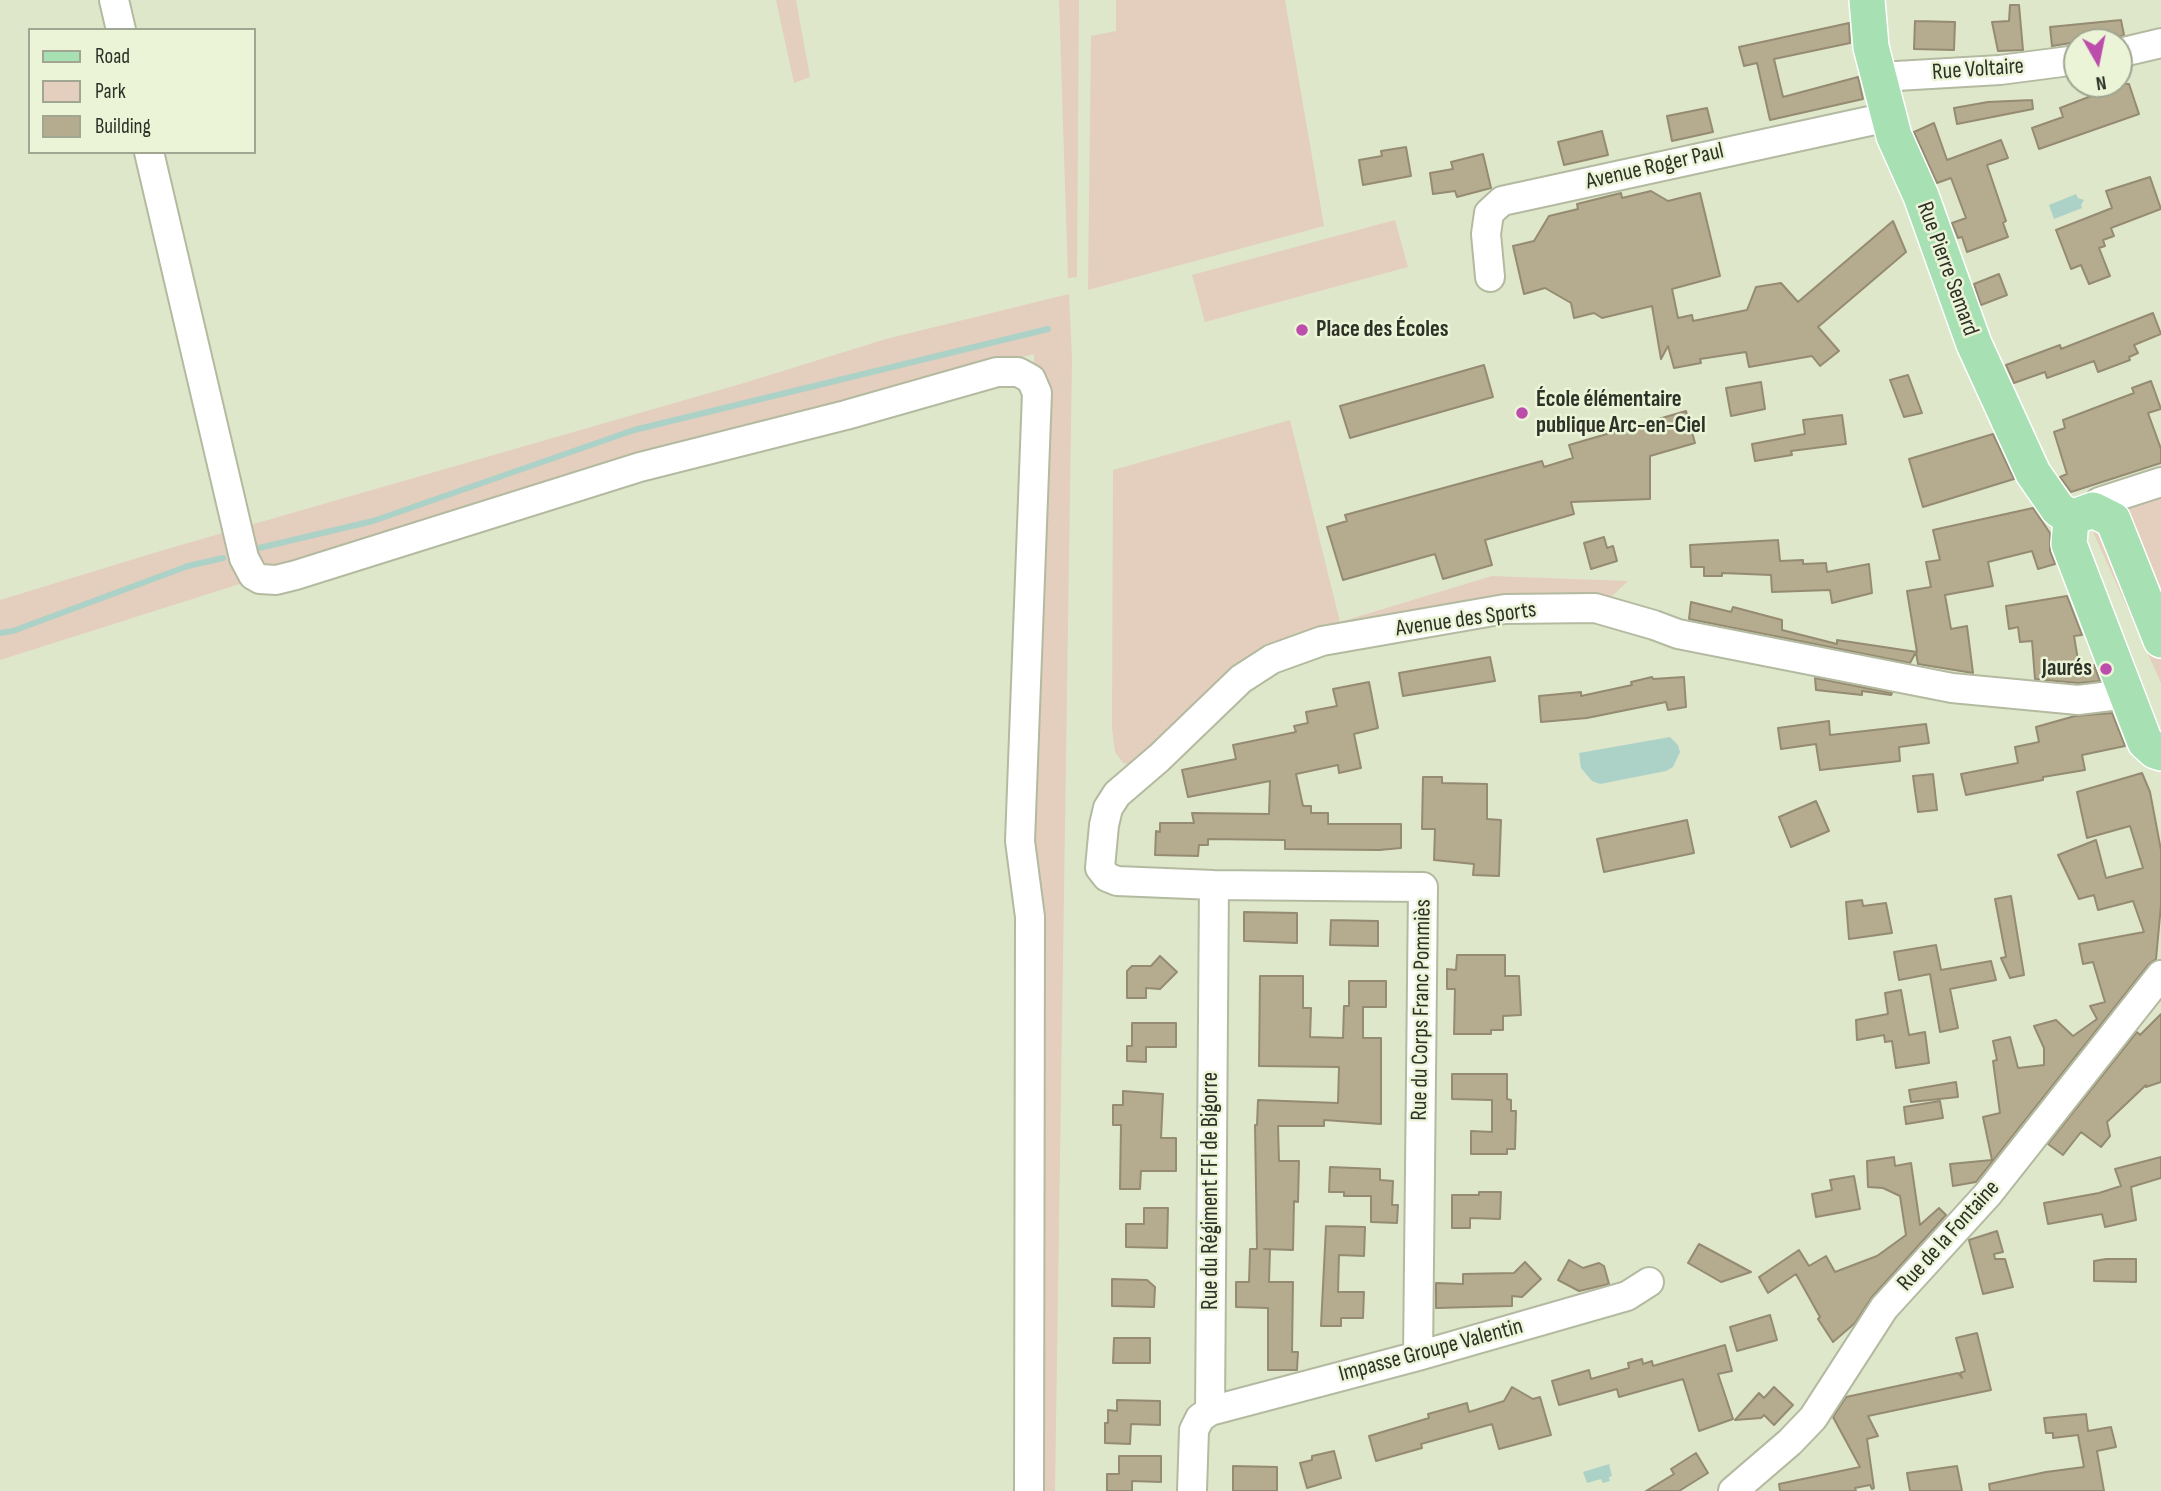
<!DOCTYPE html>
<html>
<head>
<meta charset="utf-8">
<style>
  body { margin:0 }
  #map { position:relative; width:2161px; height:1491px; overflow:hidden; background:#dfe7cb; font-family:"Sofia Sans Condensed",sans-serif }
  canvas { display:block }
  .legend { position:absolute; left:28px; top:28px; width:228px; height:126px; box-sizing:border-box; background:#ecf4d8; border:2px solid #a0a691; margin:0; padding:9px 12px; list-style:none; font-size:21px; color:#2e3127 }
  .legend li { display:flex; align-items:center; gap:14px; height:35px }
  .legend b { width:35px; border:2px solid #a0a691 }
  .north { position:absolute; left:2063px; top:28px; width:70px; height:70px; box-sizing:border-box; background:#ecf4d8; border:2px solid #a0a691; border-radius:50%; rotate:171deg; font-size:19px; font-weight:700; line-height:28px; text-align:center; color:#2e3127 }
  .north::after { content:''; display:block; margin:auto; width:24px; height:32px; background:#bc4dab; clip-path:polygon(50% 0,100% 100%,50% 72%,0 100%) }
</style>
</head>
<body>
<div id="map">
<canvas width="2161" height="1491"></canvas>
<ul class="legend">
<li><b style="height:9px;background:#a6e0b3"></b>Road</li>
<li><b style="height:19px;background:#e4cebd"></b>Park</li>
<li><b style="height:19px;background:#b5ab8e"></b>Building</li>
</ul>
<div class="north">N</div>
</div>
<script>
const g = document.querySelector('canvas').getContext('2d');
g.lineJoin = 'round';
function fillPath(path, color) {
  g.fillStyle = color;
  g.fill(path, 'evenodd');
}
function shape(rows) {
  const path = new Path2D();
  for (const r of rows) {
    path.moveTo(r[0], r[1]);
    for (let i = 2; i < r.length; i += 2) path.lineTo(r[i], r[i + 1]);
  }
  return path;
}
function stroke(path, color, width, dash) {
  g.strokeStyle = color;
  g.lineWidth = width;
  g.lineCap = dash ? 'butt' : 'round';
  g.setLineDash(dash || []);
  g.stroke(path);
}
function write(font, color, halo, rows, align = 'center') {
  g.font = font + ' "Sofia Sans Condensed",sans-serif';
  g.lineWidth = 5;
  g.setLineDash([]);
  g.textBaseline = 'middle';
  g.strokeStyle = halo;
  g.fillStyle = color;
  for (const [text, x, y, turn = 0] of rows) {
    g.save();
    g.translate(x, y);
    g.rotate((+turn || 0) * Math.PI / 180);
    g.textAlign = isNaN(turn) ? turn : align;
    if (halo) g.strokeText(text, 0, 0);
    g.fillText(text, 0, 0);
    g.restore();
  }
}
fillPath(shape([
  [776,0,796,0,810,77,794,83],
  [1059,0,1079,0,1077,277,1068,278],
  [1116,0,1285,0,1324,226,1088,290,1091,36,1116,31],
  [1395,220,1408,267,1205,322,1192,275],
  [1069,294,1072,359,1055,1491,1023,1491,1034,354,780,420,350,549,0,660,0,600,167,549,744,383,886,339],
  [1290,420,1340,622,1492,576,1628,581,1610,598,1324,633,1131,765,1123,763,1115,752,1112,729,1113,470],
  [2161,492,2161,683,2089,523]
]), '#e4cebd');
fillPath(shape([
  [2076,194,2078,198,2084,200,2081,205,2082,208,2054,219,2049,205],
  [1670,737,1678,745,1680,752,1673,767,1666,771,1600,784,1592,781,1581,768,1579,753],
  [1609,1464,1612,1476,1609,1477,1610,1481,1603,1483,1601,1479,1587,1483,1583,1472]
]), '#acd2c8');
stroke(shape([
  [259,548,373,521,634,430,1048,329],
  [0,633,13,631,188,566,223,558]
]), '#acd2c8', 6);
const building = shape([
  [2010,5,2019,5,2023,50,1998,51,1992,22,2009,21,2010,5],
  [2121,20,2124,35,2108,41,2077,42,2052,46,2050,27,2121,20],
  [1915,21,1955,22,1954,50,1914,49,1915,21],
  [1849,23,1850,43,1774,59,1783,97,1858,77,1863,99,1770,120,1757,63,1744,66,1739,47,1849,23],
  [2095,84,2129,84,2139,114,2039,149,2032,128,2063,117,2060,108,2099,93,2095,84],
  [2032,100,2033,109,1957,124,1954,108,1988,102,2032,100],
  [1707,108,1713,132,1672,141,1667,116,1707,108],
  [1934,123,1947,160,2001,140,2008,158,1987,165,2006,221,2003,223,2008,237,1967,252,1962,237,1958,238,1952,223,1966,218,1951,178,1937,183,1914,132,1934,123],
  [1602,131,1608,155,1564,165,1558,142,1602,131],
  [1406,147,1411,176,1363,185,1359,160,1382,156,1381,151,1406,147],
  [1483,154,1491,188,1457,197,1455,191,1433,194,1430,173,1453,169,1451,162,1483,154],
  [2150,177,2161,209,2111,228,2114,236,2103,240,2105,246,2099,248,2110,276,2089,284,2081,265,2071,269,2056,230,2112,208,2106,191,2150,177],
  [1651,191,1668,201,1700,193,1720,276,1672,289,1678,318,1692,315,1693,321,1747,310,1756,287,1781,283,1798,302,1893,221,1906,252,1818,327,1839,351,1820,366,1812,356,1749,367,1746,352,1700,359,1701,363,1674,368,1668,346,1661,359,1652,306,1602,318,1594,313,1574,318,1571,303,1545,288,1524,294,1513,246,1534,241,1549,216,1578,209,1577,204,1621,193,1622,198,1651,191],
  [1999,274,2007,295,1981,305,1974,284,1999,274],
  [2153,313,2161,334,2134,345,2138,353,2129,357,2130,360,2098,372,2094,361,2047,378,2045,372,2014,383,2006,365,2060,345,2061,349,2153,313],
  [1484,365,1493,397,1350,438,1340,406,1484,365],
  [1908,375,1922,413,1904,417,1890,380,1908,375],
  [2151,381,2161,409,2148,413,2161,449,2161,463,2071,492,2060,477,2067,474,2054,432,2065,428,2063,420,2134,393,2132,388,2151,381],
  [1761,382,1765,409,1731,416,1726,388,1761,382],
  [1686,411,1695,443,1650,456,1650,499,1571,502,1574,514,1485,540,1492,565,1443,579,1435,554,1343,580,1327,527,1347,521,1345,515,1542,461,1544,467,1573,458,1569,445,1686,411],
  [1842,415,1846,444,1791,451,1792,455,1755,461,1752,444,1805,434,1803,420,1842,415],
  [1993,434,2014,479,1923,507,1909,459,1993,434],
  [2033,508,2050,533,2050,551,2055,564,2038,569,2032,551,1988,562,1993,586,1945,595,1951,629,1967,626,1973,673,1918,664,1916,652,1910,663,1689,619,1691,602,1731,612,1733,607,1782,620,1782,630,1837,644,1837,640,1917,652,1907,591,1931,587,1926,562,1940,560,1933,530,2033,508],
  [1604,537,1607,548,1613,546,1617,561,1591,569,1584,543,1604,537],
  [1778,540,1780,561,1803,560,1803,564,1826,563,1827,572,1869,564,1872,593,1832,603,1830,590,1772,592,1771,575,1722,573,1722,576,1704,576,1704,567,1691,567,1690,545,1778,540],
  [2067,596,2082,635,2074,636,2079,666,2094,665,2100,681,2078,683,2035,679,2032,641,2020,642,2018,627,2009,629,2006,606,2067,596],
  [1490,657,1495,681,1403,696,1399,673,1490,657],
  [1652,677,1653,679,1684,677,1686,707,1668,710,1666,702,1587,718,1541,722,1539,696,1581,692,1581,696,1632,685,1631,682,1652,677],
  [1815,678,1892,693,1891,695,1862,691,1862,695,1816,690,1815,678],
  [1369,682,1378,728,1354,734,1361,768,1339,773,1338,765,1296,774,1303,806,1311,806,1311,813,1328,813,1328,824,1401,824,1401,848,1379,850,1285,849,1285,840,1208,839,1208,845,1199,845,1198,856,1155,855,1156,831,1160,832,1160,823,1194,823,1192,813,1269,814,1270,781,1188,797,1182,770,1236,759,1233,745,1296,732,1294,726,1308,723,1306,712,1337,706,1333,689,1369,682],
  [2112,713,2125,746,2082,755,2085,770,2043,777,2043,780,1966,795,1961,774,2018,763,2015,747,2039,742,2036,727,2075,716,2112,713],
  [1829,721,1830,735,1926,724,1929,743,1899,747,1900,761,1820,770,1816,744,1781,749,1778,728,1829,721],
  [2142,773,2150,792,2161,850,2161,905,2156,959,2148,965,1976,1182,1953,1186,1950,1164,1992,1160,1983,1117,2000,1113,1993,1061,1997,1060,1993,1041,2010,1037,2018,1068,2044,1065,2044,1048,2034,1026,2056,1020,2073,1036,2097,1019,2090,1006,2105,1002,2093,962,2083,964,2079,944,2144,932,2133,901,2098,910,2094,895,2079,899,2058,855,2096,840,2106,878,2143,868,2130,826,2087,838,2077,792,2142,773],
  [1933,774,1937,810,1918,812,1913,776,1933,774],
  [1423,777,1442,777,1442,783,1487,784,1487,819,1501,820,1499,876,1473,875,1474,864,1434,860,1435,829,1422,829,1423,777],
  [1816,801,1829,831,1791,847,1779,817,1816,801],
  [1687,820,1694,853,1604,872,1597,839,1687,820],
  [2011,896,2024,975,2010,978,2001,958,2006,957,1995,899,2011,896],
  [1862,900,1863,906,1886,903,1892,933,1849,939,1846,902,1862,900],
  [1244,912,1297,913,1297,943,1244,941,1244,912],
  [1331,920,1378,921,1378,946,1330,945,1331,920],
  [1936,945,1941,970,1991,961,1996,980,1950,989,1958,1028,1940,1032,1930,974,1899,980,1894,952,1936,945],
  [1457,955,1505,955,1505,976,1519,976,1521,1015,1503,1016,1503,1030,1491,1030,1491,1034,1454,1034,1455,989,1447,989,1447,969,1456,970,1457,955],
  [1160,956,1177,972,1160,989,1146,988,1146,998,1127,998,1127,971,1132,966,1151,966,1160,956],
  [1260,976,1303,976,1303,1008,1311,1008,1310,1037,1343,1038,1344,1006,1349,1006,1349,981,1386,981,1386,1007,1363,1007,1363,1038,1381,1038,1381,1124,1324,1120,1324,1126,1278,1126,1279,1161,1299,1161,1298,1202,1294,1201,1293,1250,1264,1249,1270,1249,1269,1282,1293,1282,1292,1352,1298,1352,1297,1370,1268,1370,1268,1308,1236,1307,1236,1282,1249,1282,1250,1249,1257,1249,1255,1125,1257,1125,1258,1100,1338,1103,1339,1067,1259,1066,1260,976],
  [1901,990,1909,1035,1925,1032,1929,1063,1896,1068,1892,1041,1885,1042,1884,1035,1857,1040,1856,1020,1888,1014,1885,993,1901,990],
  [2161,1014,2161,1082,2146,1087,2146,1085,2107,1122,2110,1136,2101,1147,2081,1132,2063,1155,2048,1144,2137,1032,2140,1035,2161,1014],
  [1132,1023,1176,1023,1176,1047,1146,1047,1146,1062,1127,1061,1127,1046,1132,1046,1132,1023],
  [1452,1074,1507,1074,1507,1099,1511,1100,1511,1111,1516,1111,1515,1149,1507,1149,1507,1154,1471,1154,1471,1131,1492,1132,1492,1100,1452,1099,1452,1074],
  [1956,1082,1958,1097,1911,1102,1909,1090,1956,1082],
  [1123,1091,1163,1094,1161,1138,1176,1138,1176,1171,1141,1171,1140,1189,1120,1189,1121,1125,1113,1125,1113,1105,1123,1105,1123,1091],
  [1940,1101,1943,1118,1906,1124,1904,1107,1940,1101],
  [1894,1157,1895,1166,1911,1163,1920,1225,1939,1208,1946,1215,1872,1297,1855,1323,1833,1342,1818,1319,1820,1317,1796,1274,1768,1293,1759,1277,1799,1250,1809,1266,1826,1256,1835,1272,1877,1256,1906,1235,1900,1196,1883,1188,1868,1187,1867,1161,1894,1157],
  [2161,1157,2161,1178,2131,1187,2136,1220,2105,1227,2102,1214,2048,1224,2044,1203,2099,1193,2121,1186,2115,1169,2161,1157],
  [1330,1167,1380,1169,1380,1180,1393,1181,1392,1205,1398,1205,1397,1223,1371,1222,1371,1196,1344,1196,1344,1192,1329,1192,1330,1167],
  [1854,1176,1860,1209,1816,1217,1812,1194,1832,1190,1830,1180,1854,1176],
  [1479,1192,1501,1192,1500,1219,1470,1218,1470,1228,1452,1228,1452,1195,1479,1195,1479,1192],
  [1144,1208,1168,1208,1167,1248,1126,1247,1126,1224,1144,1224,1144,1208],
  [1326,1226,1365,1227,1364,1256,1339,1255,1338,1292,1364,1292,1363,1318,1341,1318,1341,1326,1321,1326,1326,1226],
  [1997,1231,2003,1252,1994,1254,1995,1259,2005,1259,2013,1287,1983,1294,1969,1240,1997,1231],
  [1699,1244,1751,1272,1721,1282,1688,1263,1699,1244],
  [2106,1259,2136,1259,2136,1282,2094,1281,2094,1261,2106,1259],
  [1569,1260,1583,1268,1599,1263,1604,1266,1609,1284,1579,1291,1558,1280,1569,1260],
  [1525,1262,1541,1279,1522,1297,1512,1296,1512,1306,1436,1308,1436,1283,1463,1284,1463,1274,1514,1273,1525,1262],
  [1112,1279,1147,1280,1155,1287,1154,1307,1112,1306,1112,1279],
  [1770,1315,1777,1340,1737,1351,1730,1327,1770,1315],
  [1977,1333,1991,1390,1868,1416,1878,1436,1867,1439,1874,1488,1872,1489,1870,1485,1855,1488,1856,1491,1780,1491,1779,1484,1860,1467,1833,1417,1846,1397,1958,1373,1962,1378,1960,1373,1965,1371,1956,1338,1977,1333],
  [1114,1338,1150,1338,1150,1363,1113,1363,1114,1338],
  [1725,1345,1732,1371,1718,1374,1733,1419,1699,1431,1683,1379,1619,1397,1617,1389,1559,1405,1552,1381,1589,1370,1591,1379,1629,1368,1628,1363,1642,1359,1643,1364,1652,1361,1653,1366,1725,1345],
  [1512,1387,1533,1399,1540,1397,1551,1435,1499,1449,1492,1424,1421,1444,1422,1448,1376,1461,1369,1436,1429,1418,1428,1414,1467,1403,1469,1412,1504,1401,1512,1387],
  [1774,1387,1793,1405,1774,1425,1764,1415,1761,1418,1735,1420,1759,1393,1764,1398,1774,1387],
  [1117,1400,1160,1401,1160,1425,1131,1424,1130,1444,1105,1443,1105,1423,1108,1423,1108,1410,1117,1411,1117,1400],
  [2086,1414,2088,1431,2111,1427,2116,1447,2097,1451,2104,1491,1990,1491,1989,1484,2046,1472,2084,1467,2078,1435,2053,1438,2053,1433,2046,1433,2044,1418,2086,1414],
  [1334,1451,1341,1478,1307,1488,1300,1463,1312,1460,1312,1456,1334,1451],
  [1696,1453,1708,1473,1679,1491,1646,1491,1674,1474,1671,1469,1696,1453],
  [1119,1456,1161,1456,1161,1482,1132,1481,1132,1491,1107,1491,1107,1474,1119,1474,1119,1456],
  [1233,1466,1277,1467,1277,1491,1233,1491,1233,1466],
  [1957,1466,1962,1491,1910,1491,1907,1473,1957,1466]
]);
fillPath(building, '#b5ab8e');
stroke(building, '#948b72', 2);
const minor = shape([
  [114,0,121,30],
  [2119,53,2161,43],
  [1879,77,2000,70,2077,60],
  [149,152,244,558,253,575,260,579,276,580,296,575,640,467,846,415,997,372,1018,372,1031,379,1037,393,1020,841,1030,917,1029,1491],
  [1490,277,1486,234,1489,213,1502,201,1888,117],
  [2093,510,2099,502,2161,482],
  [1418,1356,1423,887,1214,885,1117,881,1107,877,1100,868,1104,825,1108,808,1117,794,1159,758,1241,679,1272,659,1322,641,1505,609,1595,608,1654,625,1678,634,1952,688,2078,700,2127,694],
  [1210,1411,1418,1356,1627,1296,1649,1282],
  [1192,1491,1194,1430,1200,1418,1210,1411,1214,885],
  [1733,1491,1790,1442,1813,1418,1884,1308,1988,1194,2161,975]
]);
const major = shape([
  [1867,0,1871,47,1894,136,1921,196,1974,344,2033,473,2058,509,2071,518],
  [2071,518,2069,544,2145,742,2155,751,2161,753],
  [2071,518,2093,510,2113,520,2161,640]
]);
stroke(minor, '#b3baa0', 32);
stroke(major, '#fff', 38);
stroke(minor, '#fff', 28);
stroke(major, '#a6e0b3', 35);
for (const [x, y, r, color] of [
  [1302,330,7,"#bc4dab"],
  [1522,413,7,"#bc4dab"],
  [2106,669,7,"#bc4dab"]
]) {
  const dot = new Path2D();
  dot.arc(x, y, r, 0, 2 * Math.PI);
  g.fillStyle = color;
  g.fill(dot);
  stroke(dot, '#ecf4d8', 2.5);
}
write('23px', '#2e3127', '#ecf4d8', [
  ["Rue Voltaire",1978,70,-4],
  ["Avenue Roger Paul",1655,167,-13],
  ["Rue Pierre Semard",1947,269,70],
  ["Avenue des Sports",1466,620,-8],
  ["Rue du Corps Franc Pommiès",1422,1010,-89],
  ["Rue du Régiment FFI de Bigorre",1211,1191,-90],
  ["Rue de la Fontaine",1949,1236,-48],
  ["Impasse Groupe Valentin",1431,1351,-15]
]);
write('bold 23px', '#2e3127', '#ecf4d8', [
  ["Place des Écoles",1316,330],
  ["École élémentaire",1536,400],
  ["publique Arc-en-Ciel",1536,426],
  ["Jaurés",2092,669,"right"]
], 'left');
</script>
</body>
</html>
